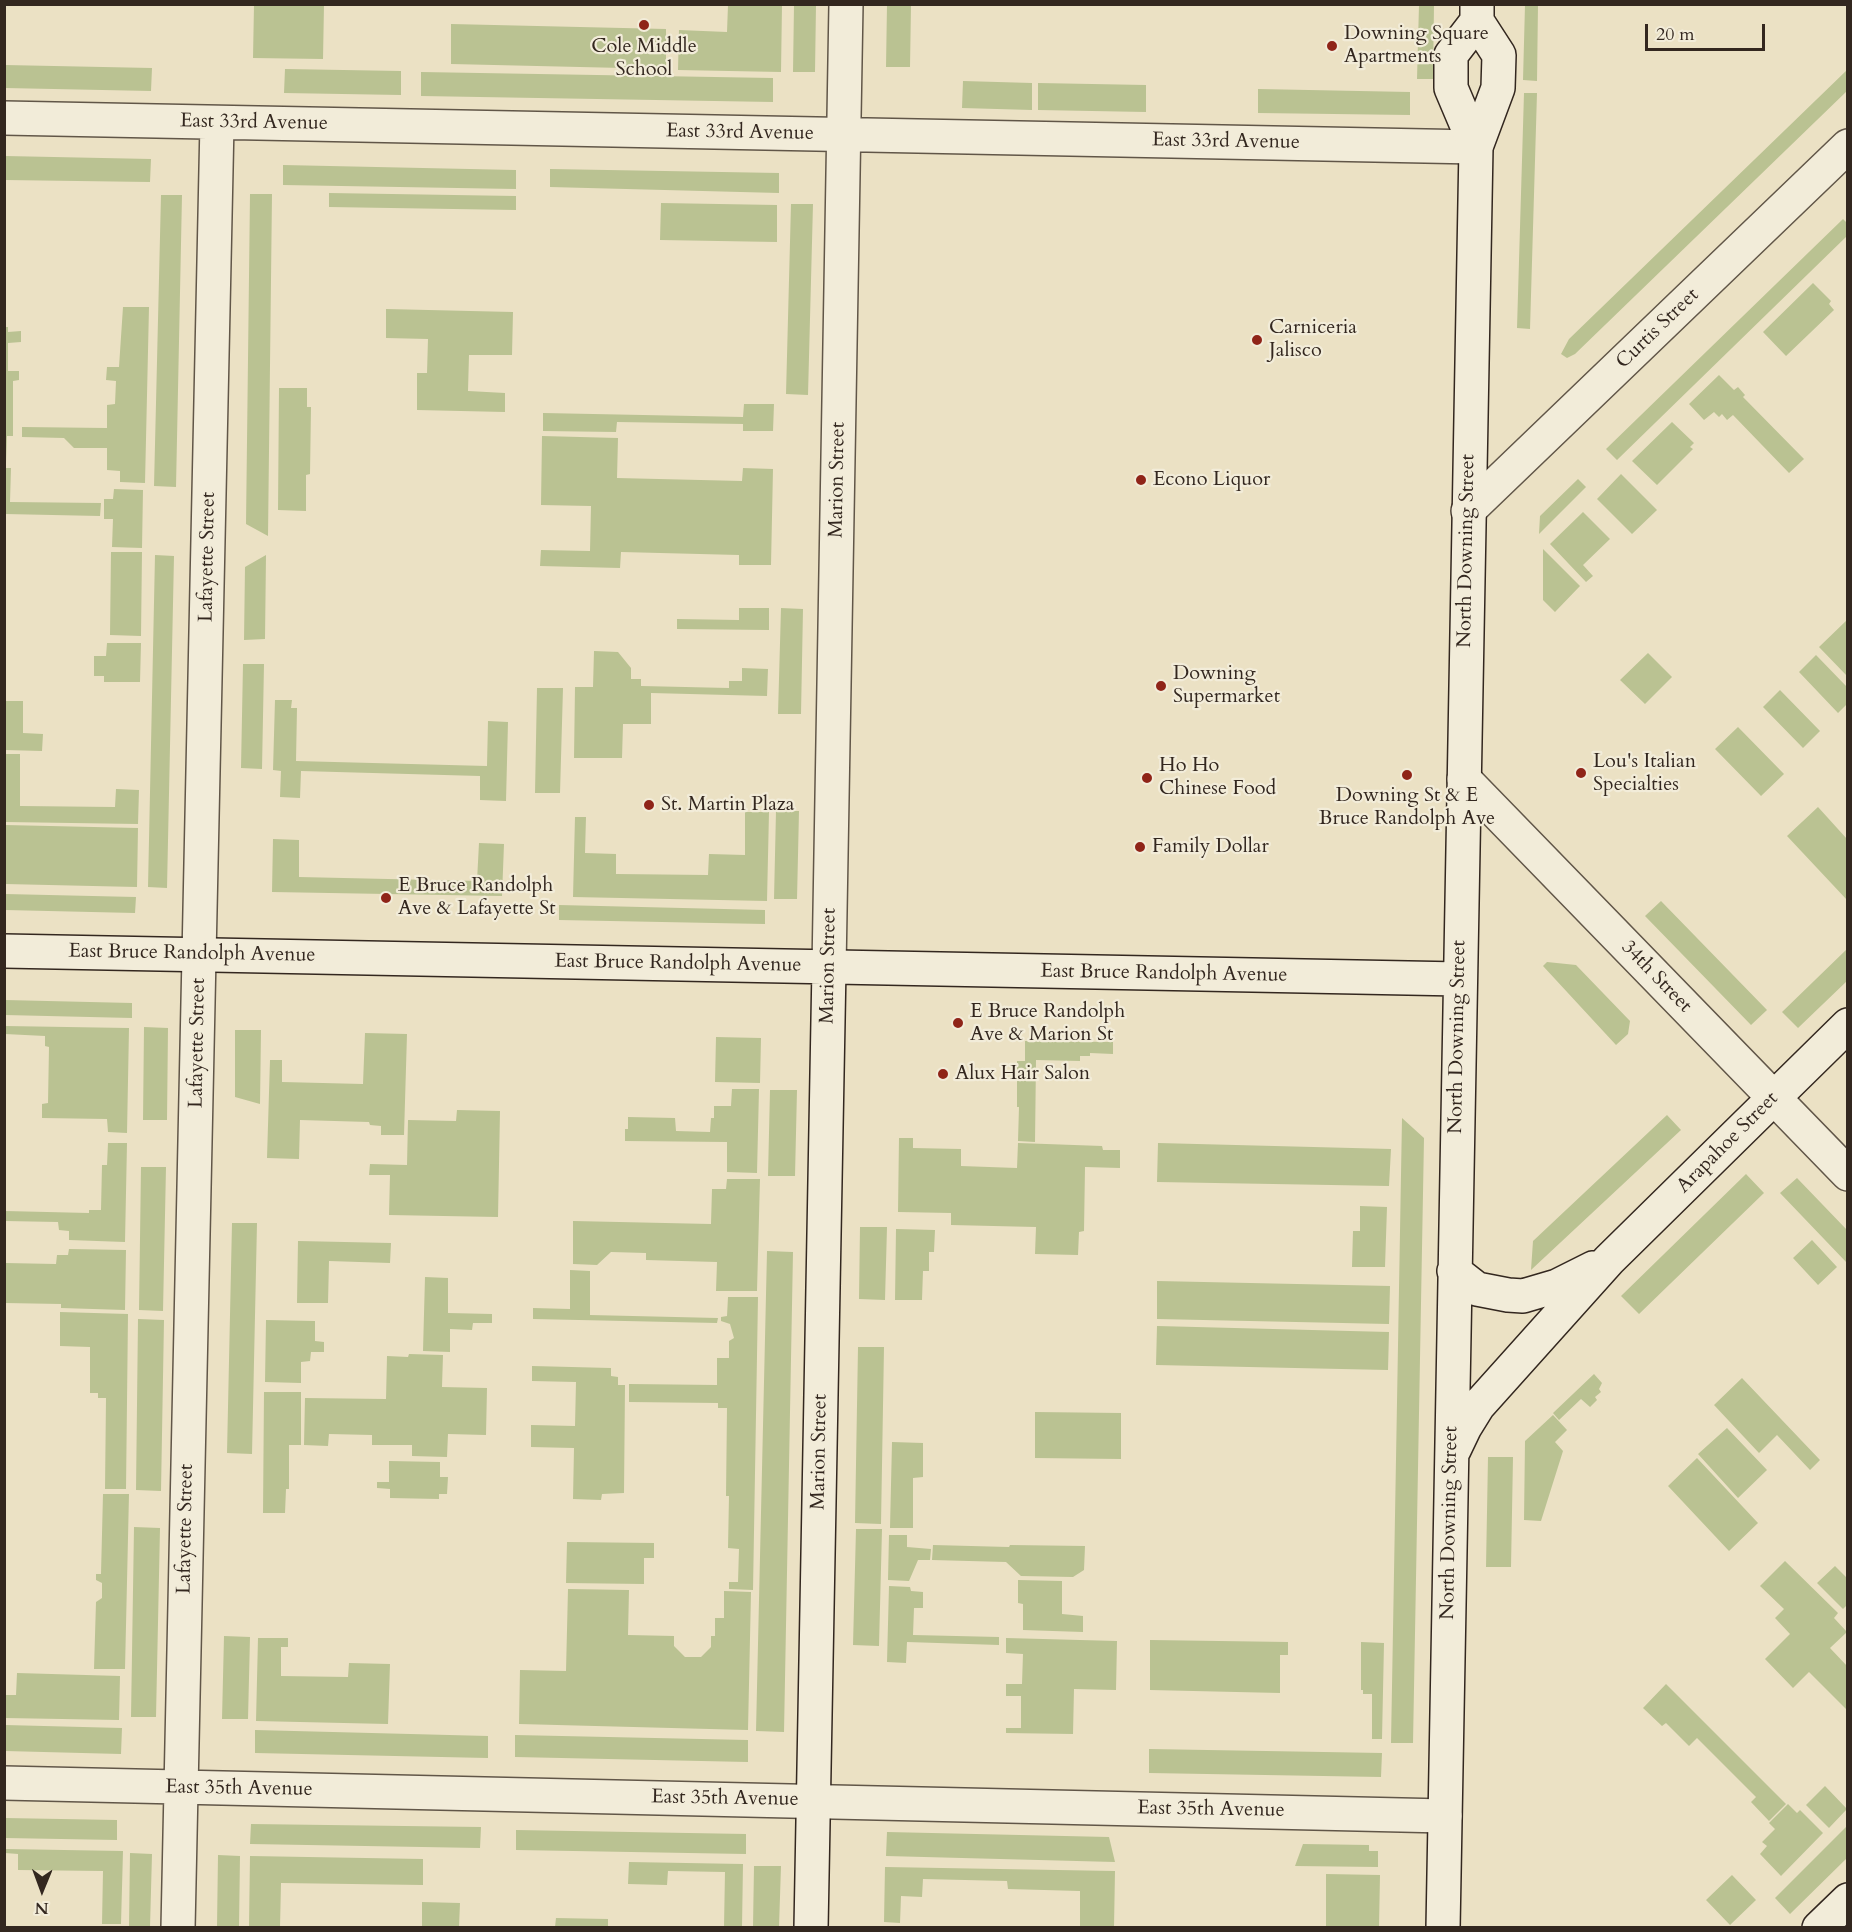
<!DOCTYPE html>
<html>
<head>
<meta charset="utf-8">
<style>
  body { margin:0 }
  #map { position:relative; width:1852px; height:1932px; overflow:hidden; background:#ebe1c4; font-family:Cardo,serif }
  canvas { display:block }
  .frame { position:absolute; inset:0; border:6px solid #33271f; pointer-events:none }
  .north { position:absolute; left:12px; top:1860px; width:60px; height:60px; -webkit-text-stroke:4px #f2ecd9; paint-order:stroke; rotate:181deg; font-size:16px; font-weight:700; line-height:24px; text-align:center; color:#33271f }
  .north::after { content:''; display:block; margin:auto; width:21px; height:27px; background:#33271f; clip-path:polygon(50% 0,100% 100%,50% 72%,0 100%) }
  .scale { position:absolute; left:1645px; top:24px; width:120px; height:27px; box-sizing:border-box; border:3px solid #33271f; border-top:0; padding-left:8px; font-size:18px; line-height:21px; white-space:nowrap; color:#33271f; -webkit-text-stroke:4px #f2ecd9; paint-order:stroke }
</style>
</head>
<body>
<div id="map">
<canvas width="1852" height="1932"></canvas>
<div class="frame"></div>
<div class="north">N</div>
<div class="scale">20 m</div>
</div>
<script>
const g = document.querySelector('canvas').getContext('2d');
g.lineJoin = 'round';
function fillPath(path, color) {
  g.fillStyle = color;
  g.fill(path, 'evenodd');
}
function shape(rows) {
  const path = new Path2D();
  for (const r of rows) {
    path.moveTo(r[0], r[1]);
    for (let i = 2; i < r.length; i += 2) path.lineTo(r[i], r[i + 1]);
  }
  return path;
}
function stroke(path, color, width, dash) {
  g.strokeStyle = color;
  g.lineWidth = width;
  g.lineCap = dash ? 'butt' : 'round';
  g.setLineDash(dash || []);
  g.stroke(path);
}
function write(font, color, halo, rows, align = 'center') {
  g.font = font + ' Cardo,serif';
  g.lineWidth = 4.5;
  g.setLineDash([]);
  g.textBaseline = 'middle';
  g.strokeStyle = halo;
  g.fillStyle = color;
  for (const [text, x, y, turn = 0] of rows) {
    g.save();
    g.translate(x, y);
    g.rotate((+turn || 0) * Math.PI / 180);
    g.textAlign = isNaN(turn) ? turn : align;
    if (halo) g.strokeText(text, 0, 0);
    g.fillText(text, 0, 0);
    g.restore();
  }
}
fillPath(shape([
  [254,5,324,5,323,59,253,58],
  [728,5,782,5,781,72,678,70,679,30,727,32],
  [794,5,816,5,815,72,793,72],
  [887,5,911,5,910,67,886,67],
  [1419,5,1434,5,1433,79,1417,79],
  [1525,5,1538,5,1537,81,1523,80],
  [451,24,666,29,666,69,451,64],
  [5,65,152,68,151,91,5,88],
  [285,69,401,71,401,95,284,93],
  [1847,70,1847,91,1575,354,1567,358,1561,354,1569,339],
  [421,72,773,78,773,102,421,96],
  [963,81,1032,83,1032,110,962,108],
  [1038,83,1146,85,1146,112,1038,110],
  [1258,89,1410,92,1410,115,1258,113],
  [1524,93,1537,93,1530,329,1517,328],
  [5,156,151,159,150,182,5,180],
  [283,165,516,170,516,189,283,185],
  [550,169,779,173,779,193,550,187],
  [329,193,516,196,516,210,329,207],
  [250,194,272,194,268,536,246,524],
  [161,195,182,195,176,487,154,486],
  [661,203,777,205,777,242,660,240],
  [791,204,813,204,808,395,786,394],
  [1843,219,1847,223,1847,236,1617,460,1606,449],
  [1813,283,1831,301,1829,304,1834,310,1786,356,1763,332],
  [123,307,149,307,145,483,120,482,120,471,107,470,107,448,74,448,64,438,22,437,22,427,107,428,107,405,115,404,116,381,106,380,107,367,119,367],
  [386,309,513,312,512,355,469,355,468,391,505,393,505,412,417,410,417,373,427,373,428,339,386,338],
  [5,327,8,327,8,332,21,331,21,342,8,343,8,371,19,371,19,380,13,381,13,436,7,436,6,463,4,463],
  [1719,375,1734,390,1738,387,1745,395,1743,397,1804,459,1789,473,1733,415,1727,420,1722,414,1719,417,1714,412,1704,420,1689,404],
  [279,388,307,388,307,407,311,407,310,474,306,475,306,511,278,510],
  [744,404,774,404,773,431,743,431,743,424,617,422,616,432,543,431,543,413,743,417],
  [1672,422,1694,443,1690,447,1693,449,1657,485,1632,461],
  [542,436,618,438,617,478,742,481,743,468,773,469,771,565,739,565,739,555,621,552,620,568,540,566,541,550,590,551,591,506,541,505],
  [5,468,11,468,10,502,101,503,100,516,5,514],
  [1621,474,1657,510,1632,534,1597,499],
  [1578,479,1586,487,1539,534,1540,516],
  [114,489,143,490,142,548,112,547,113,519,104,519,104,499,113,499],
  [1583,512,1610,539,1583,565,1593,576,1586,582,1550,544],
  [1543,549,1580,586,1555,612,1543,600],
  [111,552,142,552,141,636,110,635],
  [155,555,174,556,167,888,148,887],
  [266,555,265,639,244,640,245,567],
  [739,608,769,608,769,630,677,629,677,619,739,620],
  [781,608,803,609,801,714,778,714],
  [1847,620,1847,676,1819,647],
  [107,643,141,643,140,682,104,682,104,676,94,676,94,656,106,656],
  [594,651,618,652,631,668,631,679,641,679,641,686,729,688,729,681,742,681,742,668,768,669,767,696,651,693,651,724,623,724,622,758,574,758,575,687,593,687],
  [1648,653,1672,677,1645,704,1620,680],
  [1816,655,1847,687,1847,704,1838,713,1799,672],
  [243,664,264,664,262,769,241,768],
  [537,688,563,688,560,793,535,793],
  [1780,690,1820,731,1803,748,1763,707],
  [275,700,292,700,291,708,297,708,296,761,487,766,488,721,508,722,506,801,480,800,480,776,301,771,300,798,280,797,281,771,273,770],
  [5,701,23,701,23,733,43,734,42,751,5,750],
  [1738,727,1784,774,1761,796,1715,749],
  [5,754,20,754,20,806,115,807,116,789,139,790,138,824,5,822],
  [1818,807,1847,839,1847,900,1787,836],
  [776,811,799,811,797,899,774,899],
  [745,812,769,812,767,901,573,897,575,817,586,817,585,853,616,854,616,874,708,875,709,854,745,855],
  [5,825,138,828,137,887,5,884],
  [273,839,299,840,299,877,477,881,479,843,504,844,502,896,272,892],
  [5,894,136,897,135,913,5,910],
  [1661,901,1767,1010,1751,1025,1645,916],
  [559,905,765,910,765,924,559,920],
  [1847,949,1847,981,1798,1028,1782,1012],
  [1547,962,1576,965,1630,1021,1628,1034,1616,1045,1543,966],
  [5,1000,132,1003,132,1018,5,1015],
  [5,1026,129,1028,127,1133,108,1132,107,1119,42,1118,42,1104,48,1103,49,1047,45,1046,45,1036,5,1034],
  [144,1027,168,1028,167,1120,143,1120],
  [235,1030,261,1030,260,1104,235,1097],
  [365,1033,407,1034,404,1135,381,1135,381,1126,370,1125,369,1122,300,1120,299,1159,267,1158,270,1060,282,1060,282,1082,363,1084],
  [716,1037,761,1038,760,1083,715,1082],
  [1025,1041,1113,1042,1113,1054,1090,1053,1090,1056,1080,1056,1080,1061,1036,1060,1035,1142,1018,1141,1019,1107,1017,1107,1017,1061,1025,1061],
  [732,1089,759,1089,757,1173,727,1172,727,1142,625,1141,625,1129,628,1129,628,1117,675,1118,676,1131,710,1132,711,1118,714,1118,714,1106,731,1106],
  [770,1090,797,1090,795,1176,768,1176],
  [457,1110,500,1111,498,1217,389,1215,390,1175,369,1175,370,1164,407,1165,408,1120,456,1121],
  [1667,1115,1681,1130,1531,1270,1533,1241],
  [1402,1118,1424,1138,1413,1743,1391,1743],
  [899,1138,913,1138,913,1148,961,1149,961,1166,1017,1168,1018,1143,1102,1146,1103,1150,1120,1150,1120,1168,1085,1167,1084,1231,1079,1232,1078,1255,1035,1254,1036,1227,951,1225,951,1213,898,1212],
  [108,1143,127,1143,125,1242,69,1240,69,1231,59,1230,58,1222,5,1221,5,1211,89,1213,89,1210,101,1210,102,1165,107,1165],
  [1158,1143,1391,1149,1389,1186,1157,1182],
  [141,1167,166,1167,163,1311,139,1310],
  [1746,1174,1764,1193,1639,1314,1621,1296],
  [1797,1178,1847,1230,1847,1263,1780,1193],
  [727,1179,760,1179,757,1291,716,1291,717,1262,646,1260,646,1253,611,1252,597,1265,573,1264,573,1221,711,1224,712,1189,726,1189],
  [1360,1206,1387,1207,1385,1267,1352,1267,1353,1231,1360,1231],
  [232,1223,257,1223,252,1454,227,1453],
  [860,1227,887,1227,885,1300,859,1299],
  [896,1229,935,1230,934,1252,929,1252,929,1271,923,1271,922,1300,895,1300],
  [1812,1240,1837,1267,1818,1285,1793,1258],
  [298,1241,391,1243,390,1263,329,1261,328,1303,297,1303],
  [69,1249,126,1250,125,1310,61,1308,61,1304,5,1303,5,1263,56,1264,57,1255,68,1255],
  [767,1251,793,1252,784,1732,756,1731],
  [570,1270,590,1271,590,1315,718,1318,717,1323,533,1319,533,1308,570,1309],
  [425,1277,448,1278,448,1313,492,1314,492,1323,473,1323,472,1330,450,1329,450,1352,423,1351],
  [1157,1281,1390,1286,1389,1324,1157,1319],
  [728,1297,758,1297,753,1590,729,1589,729,1582,738,1582,739,1549,728,1548,729,1496,726,1496,727,1408,718,1408,718,1403,629,1402,629,1384,717,1385,717,1358,729,1358,729,1341,734,1338,730,1324,721,1321,721,1317,727,1316],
  [60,1312,128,1314,126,1489,105,1489,106,1398,98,1398,98,1393,90,1393,90,1347,60,1346],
  [138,1319,164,1320,161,1491,136,1490],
  [266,1320,315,1321,315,1341,324,1342,324,1352,311,1352,310,1361,301,1362,301,1383,265,1382],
  [1157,1326,1389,1332,1388,1370,1156,1365],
  [858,1347,884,1347,881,1524,855,1523],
  [409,1354,443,1355,442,1387,487,1388,486,1435,448,1434,447,1457,412,1456,412,1445,372,1445,372,1435,329,1434,328,1446,304,1445,305,1398,386,1399,387,1356,408,1357],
  [532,1366,611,1368,611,1376,618,1377,618,1385,625,1385,624,1493,602,1494,601,1500,573,1499,574,1448,531,1447,531,1425,575,1426,576,1382,532,1381],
  [1594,1374,1602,1383,1599,1389,1601,1392,1595,1397,1597,1400,1590,1407,1581,1399,1559,1420,1553,1413],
  [1742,1378,1820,1460,1810,1470,1777,1435,1759,1453,1714,1405],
  [264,1392,301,1392,301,1445,289,1445,289,1489,286,1489,285,1513,263,1513],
  [1035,1412,1121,1413,1121,1459,1035,1458],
  [1553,1415,1567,1430,1555,1442,1563,1451,1541,1521,1524,1520,1525,1441],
  [1727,1428,1767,1470,1738,1498,1698,1454],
  [892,1442,923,1443,923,1477,913,1478,913,1528,890,1528],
  [1488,1457,1513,1457,1511,1567,1486,1567],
  [1697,1458,1758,1523,1729,1551,1668,1486],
  [389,1461,440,1462,440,1477,448,1477,447,1494,439,1494,439,1499,390,1498,390,1489,377,1488,377,1482,389,1482],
  [103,1494,129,1494,125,1669,94,1669,96,1602,102,1598,102,1583,96,1580,96,1574,101,1574],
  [134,1527,160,1528,156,1717,131,1717],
  [856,1529,882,1529,879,1646,853,1645],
  [889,1535,907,1535,907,1547,931,1549,930,1560,918,1560,909,1581,888,1580],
  [567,1542,654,1543,654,1558,644,1558,644,1584,566,1583],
  [933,1545,1009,1547,1010,1545,1085,1546,1084,1570,1073,1577,1021,1576,1006,1562,932,1560],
  [1785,1561,1838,1613,1834,1618,1847,1632,1830,1648,1847,1666,1847,1710,1809,1672,1793,1688,1765,1659,1790,1634,1775,1618,1784,1609,1760,1586],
  [1835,1566,1847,1578,1847,1605,1843,1609,1817,1583],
  [1018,1580,1062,1581,1062,1614,1083,1616,1083,1632,1023,1630,1023,1604,1018,1603],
  [889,1586,910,1587,911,1591,923,1592,923,1608,914,1608,913,1635,999,1637,999,1645,907,1642,906,1663,887,1662],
  [568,1589,629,1590,628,1635,674,1636,674,1646,685,1657,701,1657,711,1647,711,1636,715,1636,715,1618,724,1618,724,1591,751,1592,748,1730,519,1724,520,1670,566,1671],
  [224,1636,250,1637,248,1719,222,1719],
  [258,1638,288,1638,288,1647,281,1647,281,1676,348,1677,349,1663,390,1664,388,1724,256,1721],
  [1006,1638,1117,1641,1116,1690,1074,1689,1073,1734,1006,1733,1006,1728,1021,1728,1021,1696,1006,1696,1006,1684,1022,1684,1023,1654,1006,1653],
  [1150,1640,1288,1642,1288,1655,1280,1655,1280,1693,1150,1690],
  [1361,1642,1384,1643,1382,1739,1372,1739,1372,1694,1363,1694,1363,1690,1361,1690],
  [17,1673,120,1676,119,1720,5,1718,5,1695,16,1695],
  [1666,1684,1786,1804,1769,1821,1751,1802,1756,1797,1697,1738,1689,1746,1666,1723,1662,1726,1643,1708],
  [5,1725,122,1728,121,1754,5,1751],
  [255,1730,488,1736,488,1758,255,1753],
  [515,1735,748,1740,748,1762,515,1757],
  [1149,1749,1382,1753,1381,1777,1149,1773],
  [1825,1786,1847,1809,1829,1828,1806,1805],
  [1788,1804,1797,1813,1800,1810,1823,1833,1781,1876,1760,1854,1767,1846,1762,1842,1775,1829,1769,1823],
  [5,1818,117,1820,117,1840,5,1838],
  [251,1824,481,1827,480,1848,250,1844],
  [1847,1826,1847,1858,1790,1914,1775,1898],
  [516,1830,746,1834,746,1854,516,1850],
  [887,1832,1109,1837,1115,1862,886,1856],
  [1303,1844,1369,1845,1369,1851,1378,1851,1378,1867,1295,1866],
  [5,1849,123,1851,121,1924,102,1924,103,1871,18,1870,18,1854,5,1853],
  [130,1853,152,1854,150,1927,129,1927],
  [218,1855,240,1856,239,1927,217,1927],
  [250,1856,423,1859,423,1885,281,1883,280,1927,249,1927],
  [629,1862,743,1864,742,1927,724,1927,725,1872,668,1871,667,1885,628,1884],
  [754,1866,781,1866,779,1927,753,1927],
  [885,1867,1115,1871,1114,1927,1080,1927,1080,1891,1008,1889,1007,1881,923,1879,922,1897,901,1896,900,1923,884,1922],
  [1326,1874,1380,1875,1379,1927,1326,1927],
  [1732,1875,1756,1900,1730,1925,1706,1900],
  [422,1902,460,1903,459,1927,422,1927],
  [556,1918,608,1919,608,1927,555,1927]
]), '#bac292');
const street = shape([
  [4,118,1476,147],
  [1468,511,1848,146],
  [1464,779,1848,1174],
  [829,967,846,4],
  [4,1783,1445,1816],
  [178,1928,217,123]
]);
const secondary = shape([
  [1476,147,1451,88,1451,55,1477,21],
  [4,951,1460,979],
  [1454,1271,1477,1289,1508,1295,1523,1296,1557,1286,1593,1268],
  [1454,1450,1465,1427,1478,1406,1609,1260,1848,1025],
  [811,1928,829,967],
  [1443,1928,1476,147,1498,88,1499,55,1477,21,1477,4],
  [1819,1928,1848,1900]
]);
stroke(street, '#615648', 36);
stroke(secondary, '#33271f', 36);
stroke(street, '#f2ecd9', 33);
stroke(secondary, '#f2ecd9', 33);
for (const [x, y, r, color] of [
  [644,25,6,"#8f2418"],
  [1332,46,6,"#8f2418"],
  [1257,340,6,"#8f2418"],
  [1141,480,6,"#8f2418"],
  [1161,686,6,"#8f2418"],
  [1581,773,6,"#8f2418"],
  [1407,775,6,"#8f2418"],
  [1147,778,6,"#8f2418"],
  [649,805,6,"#8f2418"],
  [1140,847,6,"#8f2418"],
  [386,898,6,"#8f2418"],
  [958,1023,6,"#8f2418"],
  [943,1074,6,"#8f2418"]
]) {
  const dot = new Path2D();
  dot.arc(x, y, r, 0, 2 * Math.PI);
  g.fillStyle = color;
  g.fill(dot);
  stroke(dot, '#f2ecd9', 2);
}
write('20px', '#33271f', '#f2ecd9', [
  ["Downing Square",1344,34],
  ["Apartments",1344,57],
  ["Cole Middle",644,47,"center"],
  ["School",644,70,"center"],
  ["Carniceria",1269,328],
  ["Jalisco",1269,351],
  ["Econo Liquor",1153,480],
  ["Downing",1173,674],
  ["Supermarket",1173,697],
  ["Lou's Italian",1593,762],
  ["Specialties",1593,785],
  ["Ho Ho",1159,766],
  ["Chinese Food",1159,789],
  ["Downing St & E",1407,796,"center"],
  ["Bruce Randolph Ave",1407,819,"center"],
  ["St. Martin Plaza",661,805],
  ["Family Dollar",1152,847],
  ["E Bruce Randolph",398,886],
  ["Ave & Lafayette St",398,909],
  ["E Bruce Randolph",970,1012],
  ["Ave & Marion St",970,1035],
  ["Alux Hair Salon",955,1074]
], 'left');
write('20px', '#33271f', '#f2ecd9', [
  ["East 33rd Avenue",254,123,1],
  ["East 33rd Avenue",740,133,1],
  ["East 33rd Avenue",1226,142,1],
  ["Curtis Street",1658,329,-44],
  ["Marion Street",838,480,-89],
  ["North Downing Street",1467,551,-89],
  ["Lafayette Street",208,557,-89],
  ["East Bruce Randolph Avenue",192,954,1],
  ["East Bruce Randolph Avenue",678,964,1],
  ["Marion Street",829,966,-89],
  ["East Bruce Randolph Avenue",1164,974,1],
  ["34th Street",1656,977,46],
  ["North Downing Street",1458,1037,-89],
  ["Lafayette Street",198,1043,-89],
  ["Arapahoe Street",1728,1143,-45],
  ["Marion Street",820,1452,-89],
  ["North Downing Street",1450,1523,-89],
  ["Lafayette Street",186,1529,-89],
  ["East 35th Avenue",239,1789,1],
  ["East 35th Avenue",725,1799,1],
  ["East 35th Avenue",1211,1810,1]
]);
</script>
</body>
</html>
